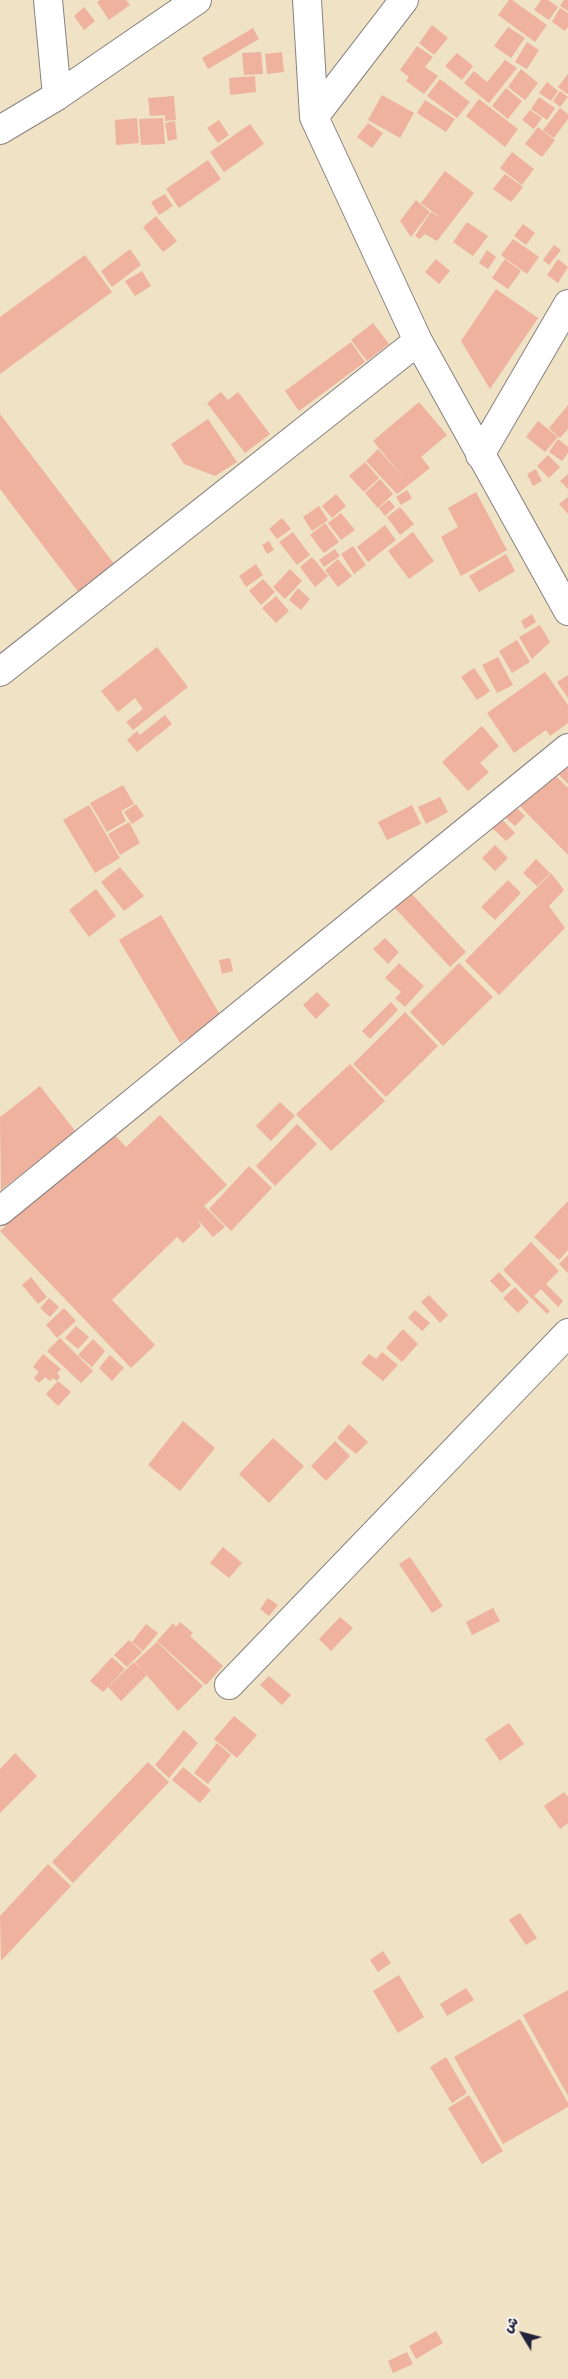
<!DOCTYPE html>
<html>
<head>
<meta charset="utf-8">
<style>
  body { margin:0 }
  #map { position:relative; width:568px; height:2379px; overflow:hidden; background:#efe2c5; font-family:"Architects Daughter","Playpen Sans Arabic",sans-serif }
  canvas { display:block }
  .north { position:absolute; left:498px; top:2309px; width:50px; height:50px; -webkit-text-stroke:4px #f6f6f2; paint-order:stroke; rotate:307deg; font-size:14px; font-weight:700; line-height:20px; text-align:center; color:#22223b }
  .north::after { content:''; display:block; margin:auto; width:18px; height:22px; background:#22223b; clip-path:polygon(50% 0,100% 100%,50% 72%,0 100%) }
</style>
</head>
<body>
<div id="map">
<canvas width="568" height="2379"></canvas>
<div class="north">ش</div>
</div>
<script>
const g = document.querySelector('canvas').getContext('2d');
g.lineJoin = 'round';
function fillPath(path, color) {
  g.fillStyle = color;
  g.fill(path, 'evenodd');
}
function shape(rows) {
  const path = new Path2D();
  for (const r of rows) {
    path.moveTo(r[0], r[1]);
    for (let i = 2; i < r.length; i += 2) path.lineTo(r[i], r[i + 1]);
  }
  return path;
}
function stroke(path, color, width, dash) {
  g.strokeStyle = color;
  g.lineWidth = width;
  g.lineCap = dash ? 'butt' : 'round';
  g.setLineDash(dash || []);
  g.stroke(path);
}
fillPath(shape([
  [100,0,126,0,130,5,109,20,97,2],
  [509,0,512,0,547,25,535,42,498,15],
  [541,0,548,0,558,7,549,20,534,10],
  [564,0,568,0,568,11,560,6],
  [84,7,95,21,84,30,74,16],
  [560,8,568,13,568,27,565,31,552,22],
  [432,25,448,38,434,55,419,43],
  [508,27,525,38,511,58,494,46],
  [253,28,259,39,208,69,202,58],
  [527,42,539,50,527,69,515,62],
  [417,46,433,57,425,67,438,76,424,94,406,81,409,77,400,70],
  [261,52,263,74,244,75,242,53],
  [282,52,284,72,267,74,265,54],
  [457,53,473,66,462,80,445,66],
  [505,60,517,68,489,103,464,83,474,71,487,82],
  [521,69,538,83,525,100,508,87],
  [568,74,568,93,567,94,558,87],
  [255,76,256,92,230,95,229,78],
  [440,79,470,102,457,118,427,96],
  [547,82,558,91,551,101,539,93],
  [506,88,522,101,508,119,492,106],
  [560,91,568,97,560,107,553,101],
  [382,95,414,113,400,138,368,120],
  [174,96,176,120,165,121,165,115,150,116,148,98],
  [539,97,555,108,547,120,531,109],
  [479,99,518,129,505,147,466,116],
  [425,100,455,119,446,132,417,113],
  [560,108,568,114,568,119,554,138,543,130],
  [530,110,542,118,534,129,522,120],
  [137,118,139,143,116,145,115,120],
  [163,118,165,144,141,145,139,119],
  [219,120,229,135,218,143,207,128],
  [175,121,177,139,168,141,165,123],
  [368,123,383,133,372,148,357,137],
  [250,124,264,144,224,172,210,152],
  [538,127,555,140,542,157,525,144],
  [512,152,534,169,522,185,500,168],
  [208,160,221,179,179,208,166,189],
  [445,171,474,193,437,241,425,234,420,239,415,236,431,212,441,218,421,203],
  [505,174,523,187,511,202,493,189],
  [165,194,173,206,159,215,151,202],
  [416,200,430,212,411,237,400,221],
  [156,216,177,241,163,252,143,227],
  [467,222,488,236,473,256,453,242],
  [523,224,535,233,526,245,514,236],
  [513,239,539,257,527,274,501,255],
  [554,245,561,250,549,265,543,260],
  [130,249,141,265,112,287,101,271],
  [487,250,496,257,488,269,479,263],
  [85,255,112,292,0,374,0,317],
  [436,259,450,271,439,284,425,272],
  [505,259,521,271,508,289,492,278],
  [558,259,568,267,558,283,547,275],
  [142,271,151,286,135,296,125,281],
  [496,289,538,318,490,389,461,341],
  [373,323,389,344,367,361,351,340],
  [351,342,365,362,299,411,285,391],
  [221,392,228,400,238,392,270,434,245,453,207,403],
  [419,402,447,435,421,457,430,468,397,494,366,461,378,449,404,478,373,441],
  [568,405,568,429,560,438,549,428],
  [0,414,115,565,79,593,0,489],
  [208,419,237,462,215,476,184,464,171,444],
  [538,421,558,437,545,452,526,437],
  [558,439,568,447,568,453,562,461,549,452],
  [548,455,560,467,549,478,537,466],
  [365,462,379,478,364,492,349,476],
  [536,469,542,481,533,486,527,474],
  [568,474,568,489,560,481],
  [380,479,393,494,378,508,365,493],
  [407,490,412,498,401,505,396,497],
  [476,492,507,550,461,576,441,537,458,527,448,508],
  [336,494,346,506,332,518,322,506],
  [568,497,568,514,559,504],
  [389,500,395,507,385,516,379,508],
  [319,506,328,520,312,531,303,517],
  [400,507,414,524,400,535,387,517],
  [341,513,355,530,341,540,328,523],
  [282,518,291,529,277,539,269,529],
  [325,523,339,542,324,553,310,535],
  [385,525,396,540,368,562,357,547],
  [293,532,310,555,297,565,279,542],
  [413,532,434,561,409,579,388,551],
  [269,541,274,550,267,554,262,545],
  [353,546,366,565,354,574,341,554],
  [335,549,340,556,324,567,319,560],
  [506,554,515,571,479,592,469,576],
  [312,557,328,576,315,587,300,567],
  [338,559,352,576,338,587,325,570],
  [256,564,263,575,246,587,239,576],
  [290,569,302,581,285,599,273,587],
  [263,579,275,592,261,605,249,591],
  [298,588,310,599,301,610,289,600],
  [276,596,289,611,276,623,262,608],
  [532,614,536,622,525,629,521,621],
  [540,625,550,642,532,659,519,637],
  [517,640,530,662,512,673,499,651],
  [157,647,188,687,133,730,126,722,143,709,135,698,118,712,101,691],
  [498,657,513,685,497,693,482,665],
  [474,668,490,691,477,700,461,677],
  [545,672,568,705,568,723,550,736,546,730,514,753,487,713],
  [568,675,568,698,557,682],
  [165,715,172,724,137,752,127,740,137,731,140,735],
  [482,726,499,746,480,763,489,772,468,791,442,762],
  [568,759,568,784,554,770],
  [551,771,568,788,568,855,518,804],
  [123,785,134,804,121,811,126,821,107,832,90,803],
  [440,797,448,812,426,824,418,807],
  [510,801,525,816,515,826,499,812],
  [136,804,144,816,132,824,124,812],
  [89,805,120,858,95,873,63,820],
  [412,805,421,824,387,840,378,822],
  [497,814,515,833,506,841,488,824],
  [129,822,140,843,120,855,108,834],
  [495,845,508,858,495,871,482,858],
  [536,859,550,873,537,886,523,873],
  [120,867,144,896,124,911,101,882],
  [551,873,564,890,549,906,565,928,499,995,465,961],
  [508,880,521,893,495,920,481,907],
  [96,889,116,916,89,937,69,910],
  [408,890,466,952,450,967,392,905],
  [161,915,222,1018,180,1043,119,940],
  [385,938,399,952,388,964,373,949],
  [230,958,233,971,222,974,219,960],
  [399,963,424,986,405,1007,395,998,401,992,385,978],
  [459,963,493,997,443,1046,410,1012],
  [317,992,330,1005,316,1019,303,1005],
  [391,1002,398,1010,370,1039,362,1031],
  [405,1012,438,1046,386,1097,353,1064],
  [350,1064,385,1101,331,1151,296,1114],
  [40,1086,76,1132,1,1190,0,1117],
  [280,1102,295,1116,271,1141,256,1126],
  [160,1115,227,1185,204,1206,225,1227,213,1237,197,1219,201,1226,183,1243,177,1237,112,1300,155,1345,131,1368,0,1231,108,1128,126,1147],
  [297,1124,317,1144,275,1186,256,1166],
  [249,1166,272,1188,231,1231,209,1209],
  [568,1201,568,1250,559,1260,534,1237],
  [531,1242,559,1271,546,1284,563,1301,558,1307,541,1289,534,1296,550,1311,547,1314,503,1270],
  [568,1255,568,1273,559,1264],
  [499,1272,511,1285,502,1293,490,1281],
  [31,1277,47,1297,38,1304,22,1285],
  [515,1287,529,1302,518,1313,503,1298],
  [429,1295,448,1315,440,1323,421,1302],
  [49,1298,59,1307,50,1317,40,1308],
  [64,1308,76,1321,57,1338,46,1325],
  [415,1310,430,1323,422,1331,408,1318],
  [76,1326,89,1337,78,1349,65,1338],
  [403,1329,418,1344,402,1362,386,1348],
  [60,1338,93,1371,81,1383,47,1351],
  [93,1339,105,1351,92,1367,78,1355],
  [382,1352,398,1365,383,1381,361,1363,369,1354,376,1359],
  [43,1354,61,1369,57,1373,60,1377,57,1381,53,1378,50,1381,45,1377,39,1383,34,1378,39,1372,33,1367],
  [110,1355,124,1368,112,1381,99,1368],
  [58,1381,71,1392,58,1406,46,1394],
  [183,1421,215,1448,180,1491,148,1465],
  [349,1424,368,1442,356,1454,337,1438],
  [273,1438,304,1466,269,1503,239,1474],
  [335,1441,350,1456,326,1481,311,1466],
  [223,1547,242,1563,229,1578,210,1563],
  [410,1557,443,1606,432,1613,399,1564],
  [268,1598,278,1605,269,1616,260,1609],
  [493,1608,500,1621,472,1635,466,1622],
  [340,1617,353,1628,331,1651,319,1639],
  [180,1622,193,1633,190,1636,223,1666,206,1685,157,1641,173,1623,176,1627],
  [146,1624,158,1633,143,1651,132,1642],
  [129,1640,142,1652,127,1667,114,1655],
  [157,1642,203,1686,178,1711,135,1662],
  [112,1657,125,1669,103,1692,90,1681],
  [134,1662,147,1675,121,1701,108,1687],
  [269,1676,291,1695,282,1705,260,1685],
  [234,1716,257,1735,237,1758,214,1739],
  [509,1723,524,1744,500,1761,485,1739],
  [184,1730,198,1743,169,1778,155,1765],
  [217,1743,231,1755,208,1784,194,1773],
  [15,1753,37,1776,0,1813,0,1769],
  [148,1762,169,1782,73,1883,52,1862],
  [183,1767,211,1790,200,1803,172,1780],
  [564,1792,568,1797,568,1823,560,1829,544,1806],
  [48,1864,71,1886,1,1961,0,1916],
  [520,1913,537,1938,526,1945,509,1920],
  [383,1951,391,1963,378,1972,370,1960],
  [399,1975,424,2017,398,2033,373,1991],
  [466,1988,474,2000,447,2016,440,2004],
  [568,1990,568,2096,523,2015],
  [520,2019,568,2103,568,2107,503,2144,454,2057],
  [446,2057,467,2093,452,2103,430,2067],
  [469,2095,503,2151,482,2164,448,2108],
  [436,2331,443,2343,416,2359,409,2346],
  [407,2352,413,2364,393,2373,388,2361]
]), '#eeb29f');
const street = shape([
  [48,0,57,96],
  [307,0,314,117,418,341,568,611],
  [314,117,404,0],
  [0,130,57,96,197,0],
  [480,455,568,304],
  [0,672,418,341],
  [0,1211,568,748],
  [229,1685,568,1333]
]);
stroke(street, '#888280', 30);
stroke(street, '#fff', 28);
</script>
</body>
</html>
